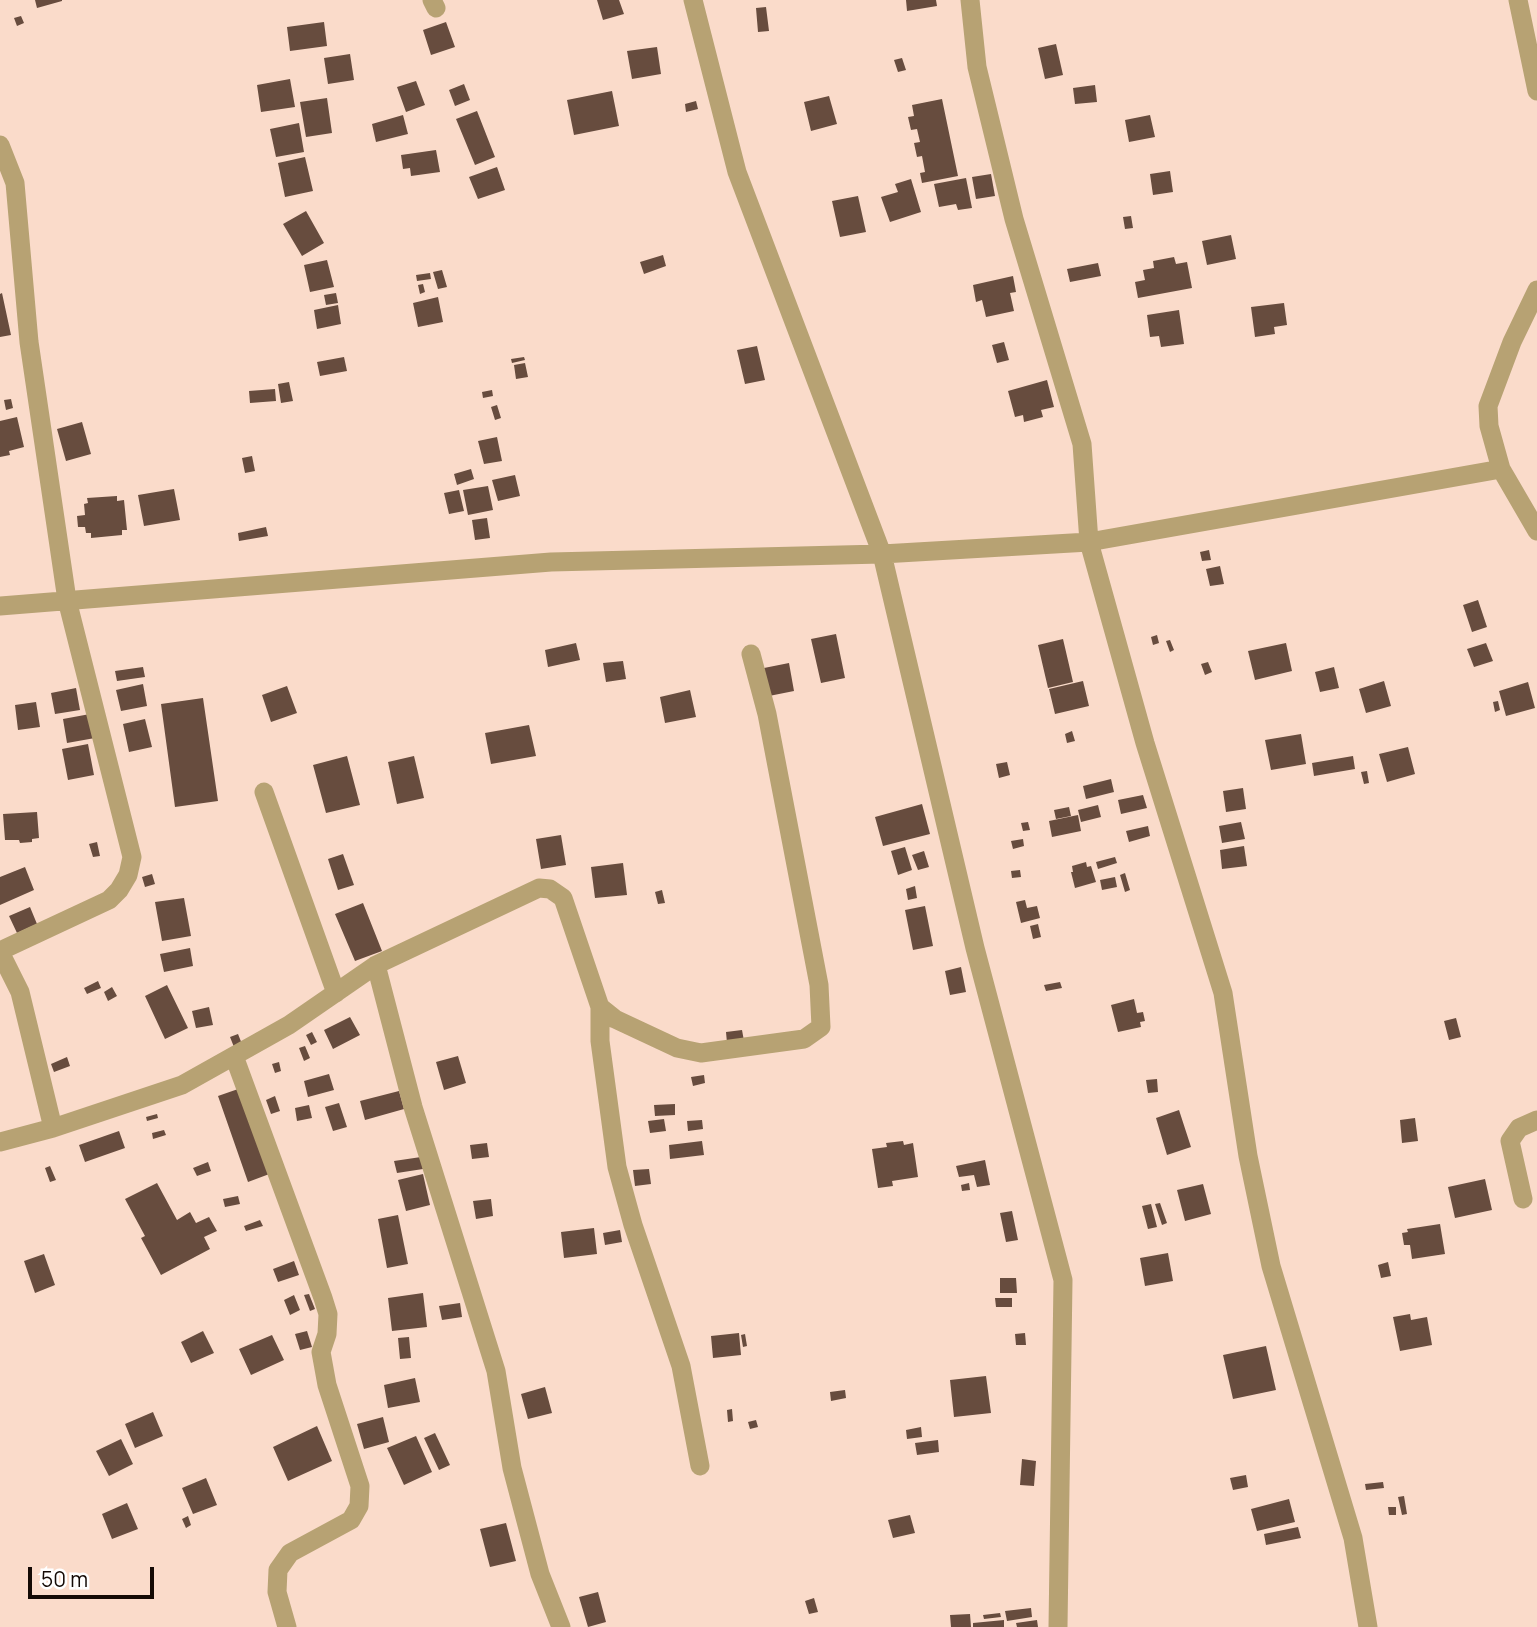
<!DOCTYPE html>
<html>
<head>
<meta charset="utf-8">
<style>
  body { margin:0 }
  #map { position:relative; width:1537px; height:1627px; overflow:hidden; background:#fadbca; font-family:Manrope,sans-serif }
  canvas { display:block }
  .scale { position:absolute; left:28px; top:1567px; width:126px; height:32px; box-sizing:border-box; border:4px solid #140a05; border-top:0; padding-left:9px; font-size:21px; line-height:24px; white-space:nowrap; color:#140a05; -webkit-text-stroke:5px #fff; paint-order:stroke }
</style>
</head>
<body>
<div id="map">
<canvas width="1537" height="1627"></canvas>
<div class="scale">50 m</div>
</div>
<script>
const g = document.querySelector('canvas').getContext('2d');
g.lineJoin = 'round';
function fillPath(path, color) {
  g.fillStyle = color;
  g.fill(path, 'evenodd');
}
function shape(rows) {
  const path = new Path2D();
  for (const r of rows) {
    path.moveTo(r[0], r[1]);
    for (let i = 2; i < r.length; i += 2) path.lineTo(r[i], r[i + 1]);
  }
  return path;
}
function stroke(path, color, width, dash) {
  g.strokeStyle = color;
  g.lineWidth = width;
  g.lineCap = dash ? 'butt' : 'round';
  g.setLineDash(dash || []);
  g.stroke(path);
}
fillPath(shape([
  [35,0,62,0,62,1,37,8],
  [597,0,619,0,624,14,603,20],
  [906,0,936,0,937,6,907,11],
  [766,7,769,31,758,32,756,8],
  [21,16,24,23,17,26,14,18],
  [324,22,327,46,290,51,287,27],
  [446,22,455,47,431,55,423,30],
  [1056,44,1063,75,1045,79,1038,48],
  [657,47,661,74,632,79,627,51],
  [350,54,354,80,328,84,324,58],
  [902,58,906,70,898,72,894,60],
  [290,79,295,107,261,112,257,85],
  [416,81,425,105,406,112,397,87],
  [464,84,470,100,455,106,449,90],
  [1095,85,1097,102,1075,104,1073,88],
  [612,91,619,126,574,135,567,100],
  [829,96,837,124,811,131,804,102],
  [327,98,332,133,306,137,300,102],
  [942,99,958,176,922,183,920,173,925,172,922,156,917,157,914,143,920,142,917,129,911,130,908,117,914,116,912,105],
  [696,101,698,109,686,112,685,104],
  [477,111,495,157,475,165,456,119],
  [403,115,408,134,376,142,372,124],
  [1150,115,1155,137,1129,142,1125,120],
  [299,123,304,152,276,157,270,129],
  [436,150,440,172,411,176,410,168,403,169,401,155],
  [305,157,313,191,285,197,278,163],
  [497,167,505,190,478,199,469,177],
  [1170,171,1173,192,1153,195,1150,174],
  [991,174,995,196,976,199,972,177],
  [966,178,972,208,958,210,956,204,939,207,934,184],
  [911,179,921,212,890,222,881,197,898,192,895,184],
  [858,196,866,232,840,237,832,201],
  [306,211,324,243,302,256,283,224],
  [1131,216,1133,228,1125,229,1123,217],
  [1231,235,1236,259,1207,265,1202,241],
  [663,255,666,266,644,274,640,262],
  [1174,257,1176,264,1187,262,1192,288,1138,298,1135,282,1145,280,1143,270,1154,268,1153,261],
  [327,260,334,287,310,292,304,265],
  [1098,263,1101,276,1070,282,1067,269],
  [442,270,447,287,438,289,433,272],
  [430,273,431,279,417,281,416,275],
  [1013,276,1016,292,1010,293,1014,311,986,317,982,300,976,302,973,285],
  [423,284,425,292,420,294,418,285],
  [2,293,11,335,0,337,0,294],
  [336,293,338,303,326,305,324,295],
  [438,297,443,322,418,327,413,303],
  [1284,303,1287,325,1274,327,1275,334,1255,337,1251,307],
  [338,305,341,324,317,329,314,310],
  [1179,310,1184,344,1161,347,1159,336,1150,337,1147,315],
  [1004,342,1009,360,997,363,992,345],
  [757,346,765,380,745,384,737,350],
  [344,357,347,371,320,376,317,362],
  [524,357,525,360,512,363,511,359],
  [525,363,528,377,516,379,514,365],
  [1047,380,1054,407,1041,410,1043,417,1024,422,1023,415,1015,417,1008,391],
  [289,382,293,401,281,403,278,384],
  [275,389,276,401,250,403,249,391],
  [492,390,493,396,483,398,482,392],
  [11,399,13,408,6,410,4,400],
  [497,405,501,418,495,420,491,407],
  [17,417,24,447,9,451,10,455,0,457,0,421],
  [82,422,91,454,66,461,57,429],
  [497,437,502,461,484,464,478,441],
  [252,456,255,471,245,473,242,458],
  [471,469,474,479,457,485,454,474],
  [515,475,520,496,498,501,492,480],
  [488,486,493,510,468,515,463,490],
  [174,489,180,520,144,526,138,495],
  [459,490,464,511,449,514,444,493],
  [117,496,117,501,124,500,127,530,122,530,122,535,91,538,91,533,86,533,85,527,78,527,77,516,85,515,84,504,88,503,87,498],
  [487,518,490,538,475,540,472,520],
  [266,527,268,536,239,541,238,533],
  [1209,550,1211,560,1202,561,1200,552],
  [1220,566,1224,584,1210,586,1206,569],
  [1478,600,1487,627,1472,632,1463,605],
  [836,634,845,678,821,683,811,639],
  [1157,635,1159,643,1153,645,1151,637],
  [1063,639,1073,682,1048,688,1038,645],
  [1170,640,1174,650,1170,652,1166,641],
  [576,643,580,660,548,667,545,650],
  [1286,643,1292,671,1255,680,1248,651],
  [1486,643,1493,661,1474,667,1467,649],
  [623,661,626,679,606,682,603,663],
  [1208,662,1212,672,1205,675,1201,664],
  [789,663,794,691,769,696,764,668],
  [143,667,145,677,117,681,115,671],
  [1334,667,1339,688,1320,692,1315,672],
  [1083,681,1089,706,1055,714,1049,689],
  [1384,681,1391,706,1366,713,1359,689],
  [1528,682,1535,708,1506,716,1499,691],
  [143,684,147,706,121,711,116,690],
  [287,686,297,713,271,722,262,695],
  [76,688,80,710,55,714,51,693],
  [690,690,696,717,665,723,660,697],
  [203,698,218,801,175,807,161,704],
  [1498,701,1500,710,1495,712,1493,702],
  [36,702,40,727,18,730,15,705],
  [90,714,95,738,67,743,63,719],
  [145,719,152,747,129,752,123,724],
  [529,725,536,756,491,764,485,733],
  [1072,731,1075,741,1067,743,1065,734],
  [1301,734,1306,764,1271,770,1265,740],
  [88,744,94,775,68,780,62,749],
  [1408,747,1415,774,1387,782,1379,754],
  [347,756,360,805,326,813,313,765],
  [414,756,424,798,397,804,388,762],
  [1353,756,1355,769,1314,776,1312,763],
  [1007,762,1010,775,999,778,996,764],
  [1367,771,1369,783,1364,784,1361,772],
  [1111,779,1114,792,1086,799,1083,786],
  [1243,788,1246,809,1226,812,1223,791],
  [1143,795,1147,808,1121,814,1118,800],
  [922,804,930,834,883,846,875,817],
  [1098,805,1101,817,1081,822,1078,810],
  [1069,807,1071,816,1056,819,1054,810],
  [37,812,39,838,32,839,32,842,20,843,19,840,5,840,3,814],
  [1078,815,1081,831,1052,837,1049,821],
  [1028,822,1030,830,1023,831,1021,823],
  [1241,822,1245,839,1222,843,1219,826],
  [1148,826,1150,836,1129,842,1126,831],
  [561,835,566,865,541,869,536,839],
  [1023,839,1024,846,1013,849,1011,841],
  [97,842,100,856,93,857,89,844],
  [1244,846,1247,866,1222,869,1220,850],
  [905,847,912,870,898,875,891,851],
  [924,851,929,867,918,870,912,855],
  [343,854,354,885,338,890,328,859],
  [1115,857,1117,863,1098,869,1096,862],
  [1086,862,1087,867,1091,866,1096,882,1075,888,1071,872,1073,872,1072,866],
  [623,863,627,895,595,898,591,867],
  [25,867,34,890,0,905,0,877],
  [1020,870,1021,877,1012,878,1011,871],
  [1125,873,1130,890,1125,892,1120,875],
  [152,874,155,884,145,887,142,877],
  [1115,877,1117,887,1102,890,1100,880],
  [915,886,917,898,908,900,906,889],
  [662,890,665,903,658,904,655,892],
  [184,898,191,936,162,941,155,902],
  [1025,900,1027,908,1037,906,1040,918,1021,923,1016,902],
  [363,903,382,951,355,961,335,914],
  [925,906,933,946,913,950,905,910],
  [30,907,37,924,17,933,9,916],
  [1038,924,1041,937,1033,939,1030,926],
  [190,948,193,966,164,972,160,954],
  [961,967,966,992,950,995,945,971],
  [98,981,101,988,87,994,84,988],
  [1060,982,1062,988,1046,991,1044,985],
  [167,985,188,1028,165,1039,145,996],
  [112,987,117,996,108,1001,104,992],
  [1134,999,1137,1013,1143,1012,1145,1021,1140,1022,1141,1027,1118,1032,1111,1005],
  [209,1007,213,1025,196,1028,192,1011],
  [350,1017,360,1035,333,1049,324,1030],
  [1456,1018,1461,1037,1449,1040,1444,1021],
  [742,1030,744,1041,727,1043,726,1032],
  [312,1032,317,1042,311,1045,306,1035],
  [238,1034,242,1044,234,1047,230,1037],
  [305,1046,310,1058,304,1061,299,1048],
  [458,1056,466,1083,444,1090,436,1062],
  [67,1057,70,1066,54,1072,51,1064],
  [279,1062,281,1071,275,1073,272,1064],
  [329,1074,334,1090,308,1097,304,1081],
  [704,1075,705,1083,693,1086,691,1077],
  [1157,1079,1158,1092,1148,1093,1146,1080],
  [241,1088,272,1173,248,1182,218,1096],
  [399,1091,404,1109,365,1120,360,1101],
  [275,1096,280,1111,271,1114,266,1100],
  [339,1103,347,1127,333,1131,325,1107],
  [675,1104,675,1115,655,1116,654,1105],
  [309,1105,312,1118,297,1121,295,1108],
  [1179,1110,1191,1147,1167,1155,1156,1118],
  [157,1114,158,1118,147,1121,146,1117],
  [1415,1118,1418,1141,1402,1143,1400,1120],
  [664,1119,666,1131,650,1133,648,1121],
  [702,1120,703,1129,688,1131,687,1121],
  [164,1130,166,1135,153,1139,152,1133],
  [119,1131,125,1148,85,1162,79,1145],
  [702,1141,704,1155,670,1159,669,1145],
  [903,1141,904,1145,913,1143,918,1177,892,1181,893,1186,878,1188,872,1149,887,1147,886,1143],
  [487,1143,489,1157,472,1159,470,1145],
  [421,1157,423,1169,397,1173,394,1161],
  [985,1160,990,1185,977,1187,974,1175,959,1177,956,1166],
  [208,1162,211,1171,197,1176,193,1168],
  [50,1166,56,1180,50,1182,45,1168],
  [649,1169,651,1184,635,1186,633,1170],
  [423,1174,430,1205,406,1211,398,1180],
  [1485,1179,1492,1210,1455,1218,1448,1187],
  [157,1183,177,1220,190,1212,196,1223,209,1217,217,1231,204,1237,210,1249,161,1275,141,1238,145,1236,125,1199],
  [969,1183,970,1190,962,1191,961,1185],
  [1203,1184,1211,1214,1185,1221,1177,1190],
  [238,1196,240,1204,225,1207,223,1199],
  [491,1199,493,1216,476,1219,473,1201],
  [1160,1203,1167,1223,1162,1225,1155,1204],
  [1151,1204,1157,1227,1148,1229,1142,1206],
  [1012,1211,1018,1240,1006,1242,1000,1213],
  [398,1215,408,1264,387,1268,378,1219],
  [260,1220,263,1226,246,1231,244,1226],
  [1440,1224,1445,1254,1412,1259,1410,1245,1404,1245,1402,1233,1408,1232,1407,1229],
  [594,1228,597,1254,564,1258,561,1232],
  [620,1230,622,1242,605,1245,603,1233],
  [1168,1253,1173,1281,1145,1286,1140,1258],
  [44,1254,55,1285,35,1293,24,1261],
  [294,1261,299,1275,278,1282,273,1269],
  [1388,1262,1391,1276,1381,1278,1378,1265],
  [1000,1278,1016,1278,1017,1293,1000,1293],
  [423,1293,427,1327,392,1331,388,1298],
  [309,1294,315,1309,310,1311,304,1295],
  [294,1295,300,1310,290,1315,284,1300],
  [995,1298,1012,1298,1012,1307,996,1307],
  [460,1303,462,1317,442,1320,439,1306],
  [1410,1314,1411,1320,1427,1317,1432,1345,1400,1351,1393,1317],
  [203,1331,214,1353,191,1363,181,1342],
  [307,1331,312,1347,300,1350,295,1334],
  [739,1333,741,1355,713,1358,711,1336],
  [1025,1333,1026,1345,1016,1345,1015,1334],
  [745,1334,747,1346,743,1347,741,1335],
  [272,1335,284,1360,251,1375,239,1349],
  [409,1337,411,1358,400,1359,398,1338],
  [1266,1346,1276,1390,1233,1399,1223,1355],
  [986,1376,991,1413,954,1417,950,1380],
  [415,1378,420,1402,388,1408,384,1385],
  [545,1387,552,1413,528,1419,521,1394],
  [845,1390,846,1398,831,1401,830,1392],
  [732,1409,733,1421,728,1422,727,1410],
  [153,1412,163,1436,135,1448,125,1424],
  [383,1417,389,1442,364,1449,357,1424],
  [756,1420,758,1427,750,1429,748,1422],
  [317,1426,332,1461,288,1481,273,1447],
  [921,1427,922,1437,907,1439,906,1430],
  [435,1433,450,1465,439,1470,424,1438],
  [416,1436,432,1472,404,1485,387,1448],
  [121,1439,133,1464,109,1476,96,1451],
  [938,1440,939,1452,917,1455,915,1443],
  [1022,1459,1036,1461,1034,1486,1020,1485],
  [1246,1475,1248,1487,1233,1490,1230,1478],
  [206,1478,217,1505,193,1514,182,1488],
  [1383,1482,1384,1488,1366,1490,1365,1484],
  [1404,1496,1407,1514,1402,1515,1398,1497],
  [1289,1499,1295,1522,1257,1531,1251,1509],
  [127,1503,138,1529,112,1539,102,1514],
  [1388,1507,1396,1507,1396,1515,1389,1515],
  [910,1515,915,1533,893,1538,888,1520],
  [188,1516,191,1525,186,1528,182,1519],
  [506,1523,516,1561,490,1567,480,1529],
  [1298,1527,1301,1538,1266,1545,1264,1534],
  [598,1592,606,1622,588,1627,579,1597],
  [814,1598,818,1612,809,1614,805,1601],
  [1031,1608,1032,1617,1007,1621,1005,1611],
  [1000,1613,1001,1617,984,1619,983,1615],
  [970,1614,971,1627,951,1627,950,1615],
  [1004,1620,1004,1627,973,1627,973,1623],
  [1037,1620,1038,1627,1017,1627,1016,1623]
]), '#674c3e');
stroke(shape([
  [432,0,436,8],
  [693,0,737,172,882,554,975,948,1063,1280,1058,1627],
  [970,0,977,67,1014,219,1082,444,1089,542,1145,743,1223,993,1248,1156,1271,1266,1353,1538,1368,1627],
  [1518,0,1537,91],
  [0,145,15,183,29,342,67,600,132,857,128,875,119,890,109,900,0,951],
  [1537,290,1512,342,1488,406,1489,426,1501,469,1537,531],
  [0,606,551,562,882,554,1089,542,1501,469],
  [264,792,336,993],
  [0,952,20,992,53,1128],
  [376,965,413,1107,496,1371,512,1468,540,1574,561,1627],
  [600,1007,600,1041,617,1167,633,1225,681,1366,700,1466],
  [234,1056,323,1298,328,1314,327,1334,321,1352,327,1385,360,1486,359,1506,351,1520,290,1553,278,1570,277,1592,287,1627],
  [0,1142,53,1128,182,1085,289,1025,376,965,539,888,550,889,563,898,600,1007,615,1019,677,1048,701,1053,804,1039,821,1027,819,985,767,714,751,654],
  [1523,1199,1510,1141,1519,1128,1537,1120]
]), '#b7a273', 19);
</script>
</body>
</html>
